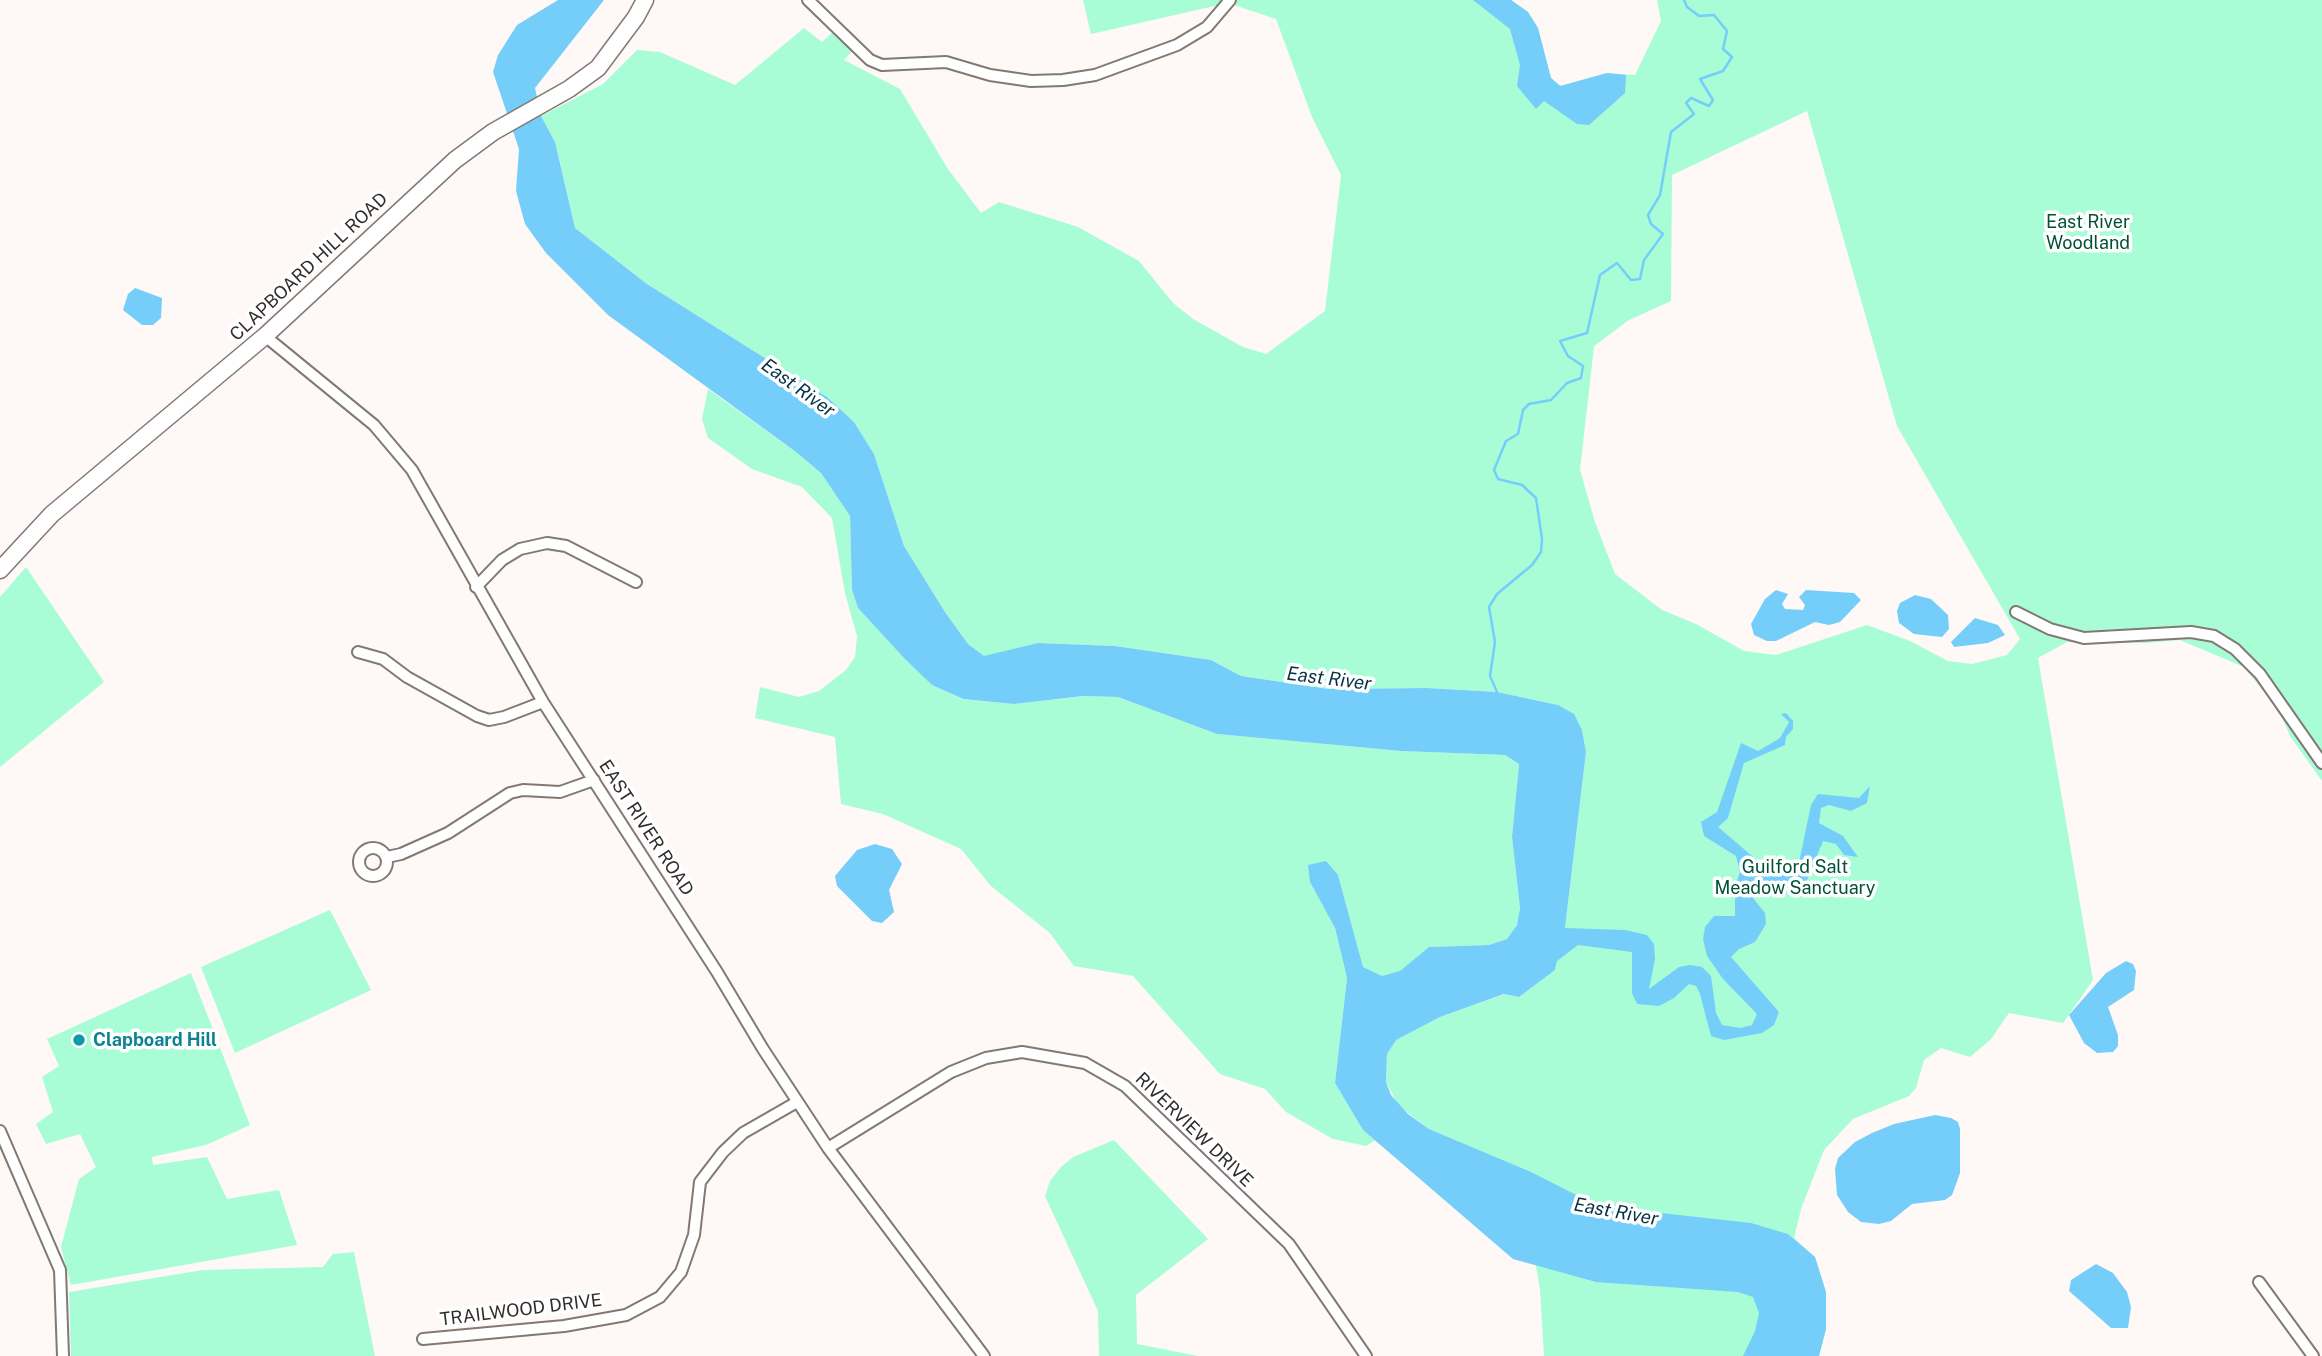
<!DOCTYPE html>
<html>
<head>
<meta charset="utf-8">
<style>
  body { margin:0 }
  canvas { display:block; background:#fef8f6 }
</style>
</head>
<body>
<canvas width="2322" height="1356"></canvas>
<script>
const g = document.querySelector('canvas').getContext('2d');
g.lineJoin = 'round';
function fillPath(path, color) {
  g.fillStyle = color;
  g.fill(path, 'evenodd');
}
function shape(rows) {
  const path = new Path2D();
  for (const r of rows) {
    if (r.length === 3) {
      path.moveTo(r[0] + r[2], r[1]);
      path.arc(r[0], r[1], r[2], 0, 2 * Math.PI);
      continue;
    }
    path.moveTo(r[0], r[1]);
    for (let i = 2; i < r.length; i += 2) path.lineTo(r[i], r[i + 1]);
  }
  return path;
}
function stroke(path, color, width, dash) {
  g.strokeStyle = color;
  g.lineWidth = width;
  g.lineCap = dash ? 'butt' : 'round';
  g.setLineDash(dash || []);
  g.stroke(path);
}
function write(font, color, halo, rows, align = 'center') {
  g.font = font + ' "Public Sans",sans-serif';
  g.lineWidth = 7;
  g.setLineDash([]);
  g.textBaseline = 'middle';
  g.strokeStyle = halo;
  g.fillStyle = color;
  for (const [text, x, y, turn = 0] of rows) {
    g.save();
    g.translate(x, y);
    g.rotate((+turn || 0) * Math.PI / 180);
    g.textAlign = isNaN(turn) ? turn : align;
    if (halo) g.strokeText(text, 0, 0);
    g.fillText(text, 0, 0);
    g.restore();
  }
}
fillPath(shape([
  [1083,0,1511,0,1528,12,1538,28,1551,78,1561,86,1607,73,1635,75,1661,21,1657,0,2322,0,2322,781,2290,736,2279,710,2244,667,2180,640,2146,643,2067,642,2038,658,2093,980,2063,1023,2009,1013,1991,1039,1970,1057,1941,1048,1924,1060,1916,1088,1909,1096,1853,1119,1824,1150,1801,1209,1794,1238,1815,1257,1826,1292,1826,1329,1819,1356,1544,1356,1540,1289,1534,1255,1502,1160,1429,1129,1398,1105,1386,1082,1387,1054,1395,1040,1440,1017,1505,994,1519,997,1555,970,1565,928,1586,752,1582,730,1558,705,1497,692,1427,688,1329,689,1241,676,1211,660,1115,646,1038,643,984,657,968,644,945,612,904,546,874,454,854,422,827,397,647,284,575,228,555,142,541,116,603,84,637,50,660,52,735,85,804,28,822,42,837,28,856,47,844,60,900,89,948,169,981,213,999,202,1078,227,1139,261,1173,303,1193,319,1243,347,1266,354,1325,311,1341,175,1312,117,1276,19,1228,3,1091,34],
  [1807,111,1897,426,2020,639,2007,655,1972,664,1948,661,1910,641,1867,625,1776,655,1744,651,1696,624,1662,610,1615,574,1595,522,1580,470,1594,346,1629,320,1671,301,1672,175],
  [708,389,796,452,821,473,850,516,852,590,858,608,932,685,962,699,1014,704,1083,696,1118,697,1217,734,1401,751,1505,755,1519,764,1512,837,1520,908,1517,925,1507,939,1489,945,1429,947,1400,972,1382,977,1363,968,1338,875,1310,882,1335,928,1347,978,1335,1083,1363,1130,1375,1140,1366,1146,1333,1139,1286,1112,1265,1089,1220,1074,1133,976,1074,966,1050,933,991,886,961,849,883,814,841,804,835,737,755,718,760,687,799,697,819,691,846,670,855,657,857,636,845,593,832,518,802,487,752,469,708,438,702,419],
  [26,567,104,682,0,767,0,597],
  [330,910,371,990,235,1053,201,967],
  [191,973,250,1125,206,1145,152,1157,153,1165,207,1157,227,1199,279,1190,297,1245,71,1285,61,1247,79,1179,96,1167,80,1134,46,1144,36,1124,53,1112,42,1077,59,1066,47,1039],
  [1114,1140,1208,1239,1136,1295,1137,1344,1198,1356,1099,1356,1098,1311,1045,1196,1050,1181,1061,1167,1073,1157],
  [354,1252,375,1356,71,1356,69,1292,203,1270,323,1267,333,1254]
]), '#a8fdd7');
fillPath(shape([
  [558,0,604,0,535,88,541,116,555,142,575,228,647,284,827,397,854,422,874,454,904,546,945,612,968,644,984,656,1038,643,1115,646,1211,660,1241,676,1329,689,1427,688,1497,692,1558,705,1574,714,1582,730,1586,752,1565,928,1625,930,1647,935,1654,944,1655,959,1649,989,1679,967,1690,965,1702,967,1711,976,1716,1013,1722,1025,1740,1028,1752,1025,1757,1014,1723,979,1707,956,1703,939,1705,927,1714,916,1735,916,1735,886,1740,872,1736,856,1704,836,1701,822,1717,812,1741,743,1758,751,1780,738,1789,722,1781,714,1786,713,1793,721,1793,729,1786,737,1785,745,1744,763,1728,818,1718,827,1765,867,1797,872,1811,805,1818,794,1859,798,1870,786,1867,803,1851,811,1829,805,1821,808,1819,823,1843,836,1858,857,1844,855,1836,844,1823,841,1806,883,1791,889,1767,884,1759,877,1752,883,1753,898,1765,913,1766,924,1755,942,1739,949,1731,957,1779,1012,1774,1025,1762,1033,1724,1040,1711,1036,1700,994,1696,986,1689,984,1674,998,1659,1006,1637,1004,1632,993,1632,952,1578,945,1557,961,1555,970,1519,997,1504,994,1440,1017,1396,1040,1387,1054,1386,1082,1391,1095,1408,1114,1429,1129,1531,1172,1598,1206,1751,1223,1788,1234,1815,1257,1826,1292,1826,1329,1819,1356,1743,1356,1755,1331,1759,1313,1753,1297,1738,1292,1596,1282,1513,1259,1363,1130,1335,1083,1347,978,1335,928,1310,882,1308,865,1326,861,1338,875,1363,967,1382,976,1400,971,1429,947,1489,945,1507,939,1517,925,1520,908,1512,837,1519,764,1505,755,1401,751,1217,734,1118,697,1083,696,1014,704,963,699,932,685,906,660,858,608,852,590,850,516,821,473,796,452,608,315,546,253,525,224,516,191,519,149,493,72,498,55,517,25],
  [1473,0,1511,0,1528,12,1538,28,1551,78,1560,86,1607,73,1626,75,1625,93,1589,125,1577,124,1544,101,1536,109,1517,86,1520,65,1510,29],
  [135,288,162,298,161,318,153,325,142,325,123,310,128,294],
  [1776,590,1788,594,1782,604,1785,609,1803,610,1805,605,1799,597,1806,590,1854,593,1861,600,1840,622,1829,625,1815,622,1776,641,1767,641,1754,635,1751,624,1765,599],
  [1915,595,1931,599,1948,615,1949,629,1942,637,1914,634,1899,623,1897,611,1900,603],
  [1975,618,1998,625,2005,635,1988,643,1954,647,1951,642],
  [875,844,892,849,902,864,889,890,894,912,882,923,872,921,837,886,835,876,857,850],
  [2126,961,2133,964,2136,971,2134,990,2108,1007,2118,1035,2118,1046,2113,1052,2097,1053,2084,1043,2069,1015,2106,973],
  [1935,1115,1951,1118,1958,1122,1960,1129,1960,1173,1952,1195,1945,1200,1912,1204,1891,1221,1879,1224,1861,1222,1848,1212,1837,1195,1835,1169,1838,1158,1855,1142,1872,1133,1894,1124],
  [2096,1264,2113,1273,2127,1292,2131,1307,2128,1328,2111,1328,2069,1291,2071,1280]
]), '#75cef9');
stroke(shape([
  [1497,692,1490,676,1495,642,1489,607,1497,594,1532,565,1541,552,1542,539,1536,498,1522,485,1498,479,1494,470,1506,441,1518,434,1523,410,1529,404,1551,400,1567,383,1581,378,1583,366,1568,356,1560,341,1587,333,1600,275,1617,263,1631,280,1640,279,1644,260,1663,234,1651,224,1648,215,1660,195,1671,132,1694,114,1686,103,1691,98,1709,106,1713,100,1700,79,1723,71,1732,57,1723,49,1727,31,1714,15,1699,16,1687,7,1684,0]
]), '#75cef9', 2.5);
const street = shape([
  [808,0,870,60,882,65,946,62,990,75,1031,81,1063,80,1095,75,1177,45,1207,27,1230,0],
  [265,336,374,425,412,470,543,702,717,972,763,1049,828,1148,984,1356],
  [476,587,502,560,520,549,547,543,566,546,636,582],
  [2016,612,2050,629,2084,638,2191,632,2214,636,2235,649,2260,674,2322,763],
  [358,652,383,659,407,677,477,716,489,720,504,717,543,702],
  [373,862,14],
  [387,857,401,854,448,833,510,793,523,790,560,792,594,780],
  [0,1131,60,1270,63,1356],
  [828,1148,951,1072,986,1058,1022,1052,1085,1063,1125,1086,1289,1244,1366,1356],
  [2259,1282,2313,1356],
  [423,1339,564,1326,626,1315,660,1297,681,1272,694,1235,700,1182,723,1152,743,1133,797,1102]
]);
const secondary = shape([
  [0,570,52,514,265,336,455,160,493,132,569,89,598,68,636,17,645,0]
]);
stroke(street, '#827975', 14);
stroke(secondary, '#827975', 19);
stroke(street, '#fff', 10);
stroke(secondary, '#fff', 16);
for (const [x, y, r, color] of [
  [79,1040,7,"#0f9aa8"]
]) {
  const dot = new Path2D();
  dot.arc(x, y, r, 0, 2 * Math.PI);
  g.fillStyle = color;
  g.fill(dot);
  stroke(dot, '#fff', 2.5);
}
write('18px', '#015037', '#fff', [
  ["East River",2088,222],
  ["Woodland",2088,243],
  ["Guilford Salt",1795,867],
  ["Meadow Sanctuary",1795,888]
]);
write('18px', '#312d2c', '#fff', [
  ["CLAPBOARD HILL ROAD",309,267,-43],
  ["EAST RIVER ROAD",646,828,57],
  ["RIVERVIEW DRIVE",1194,1130,44],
  ["TRAILWOOD DRIVE",521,1310,-7]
]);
write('bold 18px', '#0d838f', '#fff', [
  ["Clapboard Hill",93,1040]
], 'left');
write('italic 19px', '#073243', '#fff', [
  ["East River",798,388,36],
  ["East River",1329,679,7],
  ["East River",1616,1212,10]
]);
</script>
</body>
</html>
